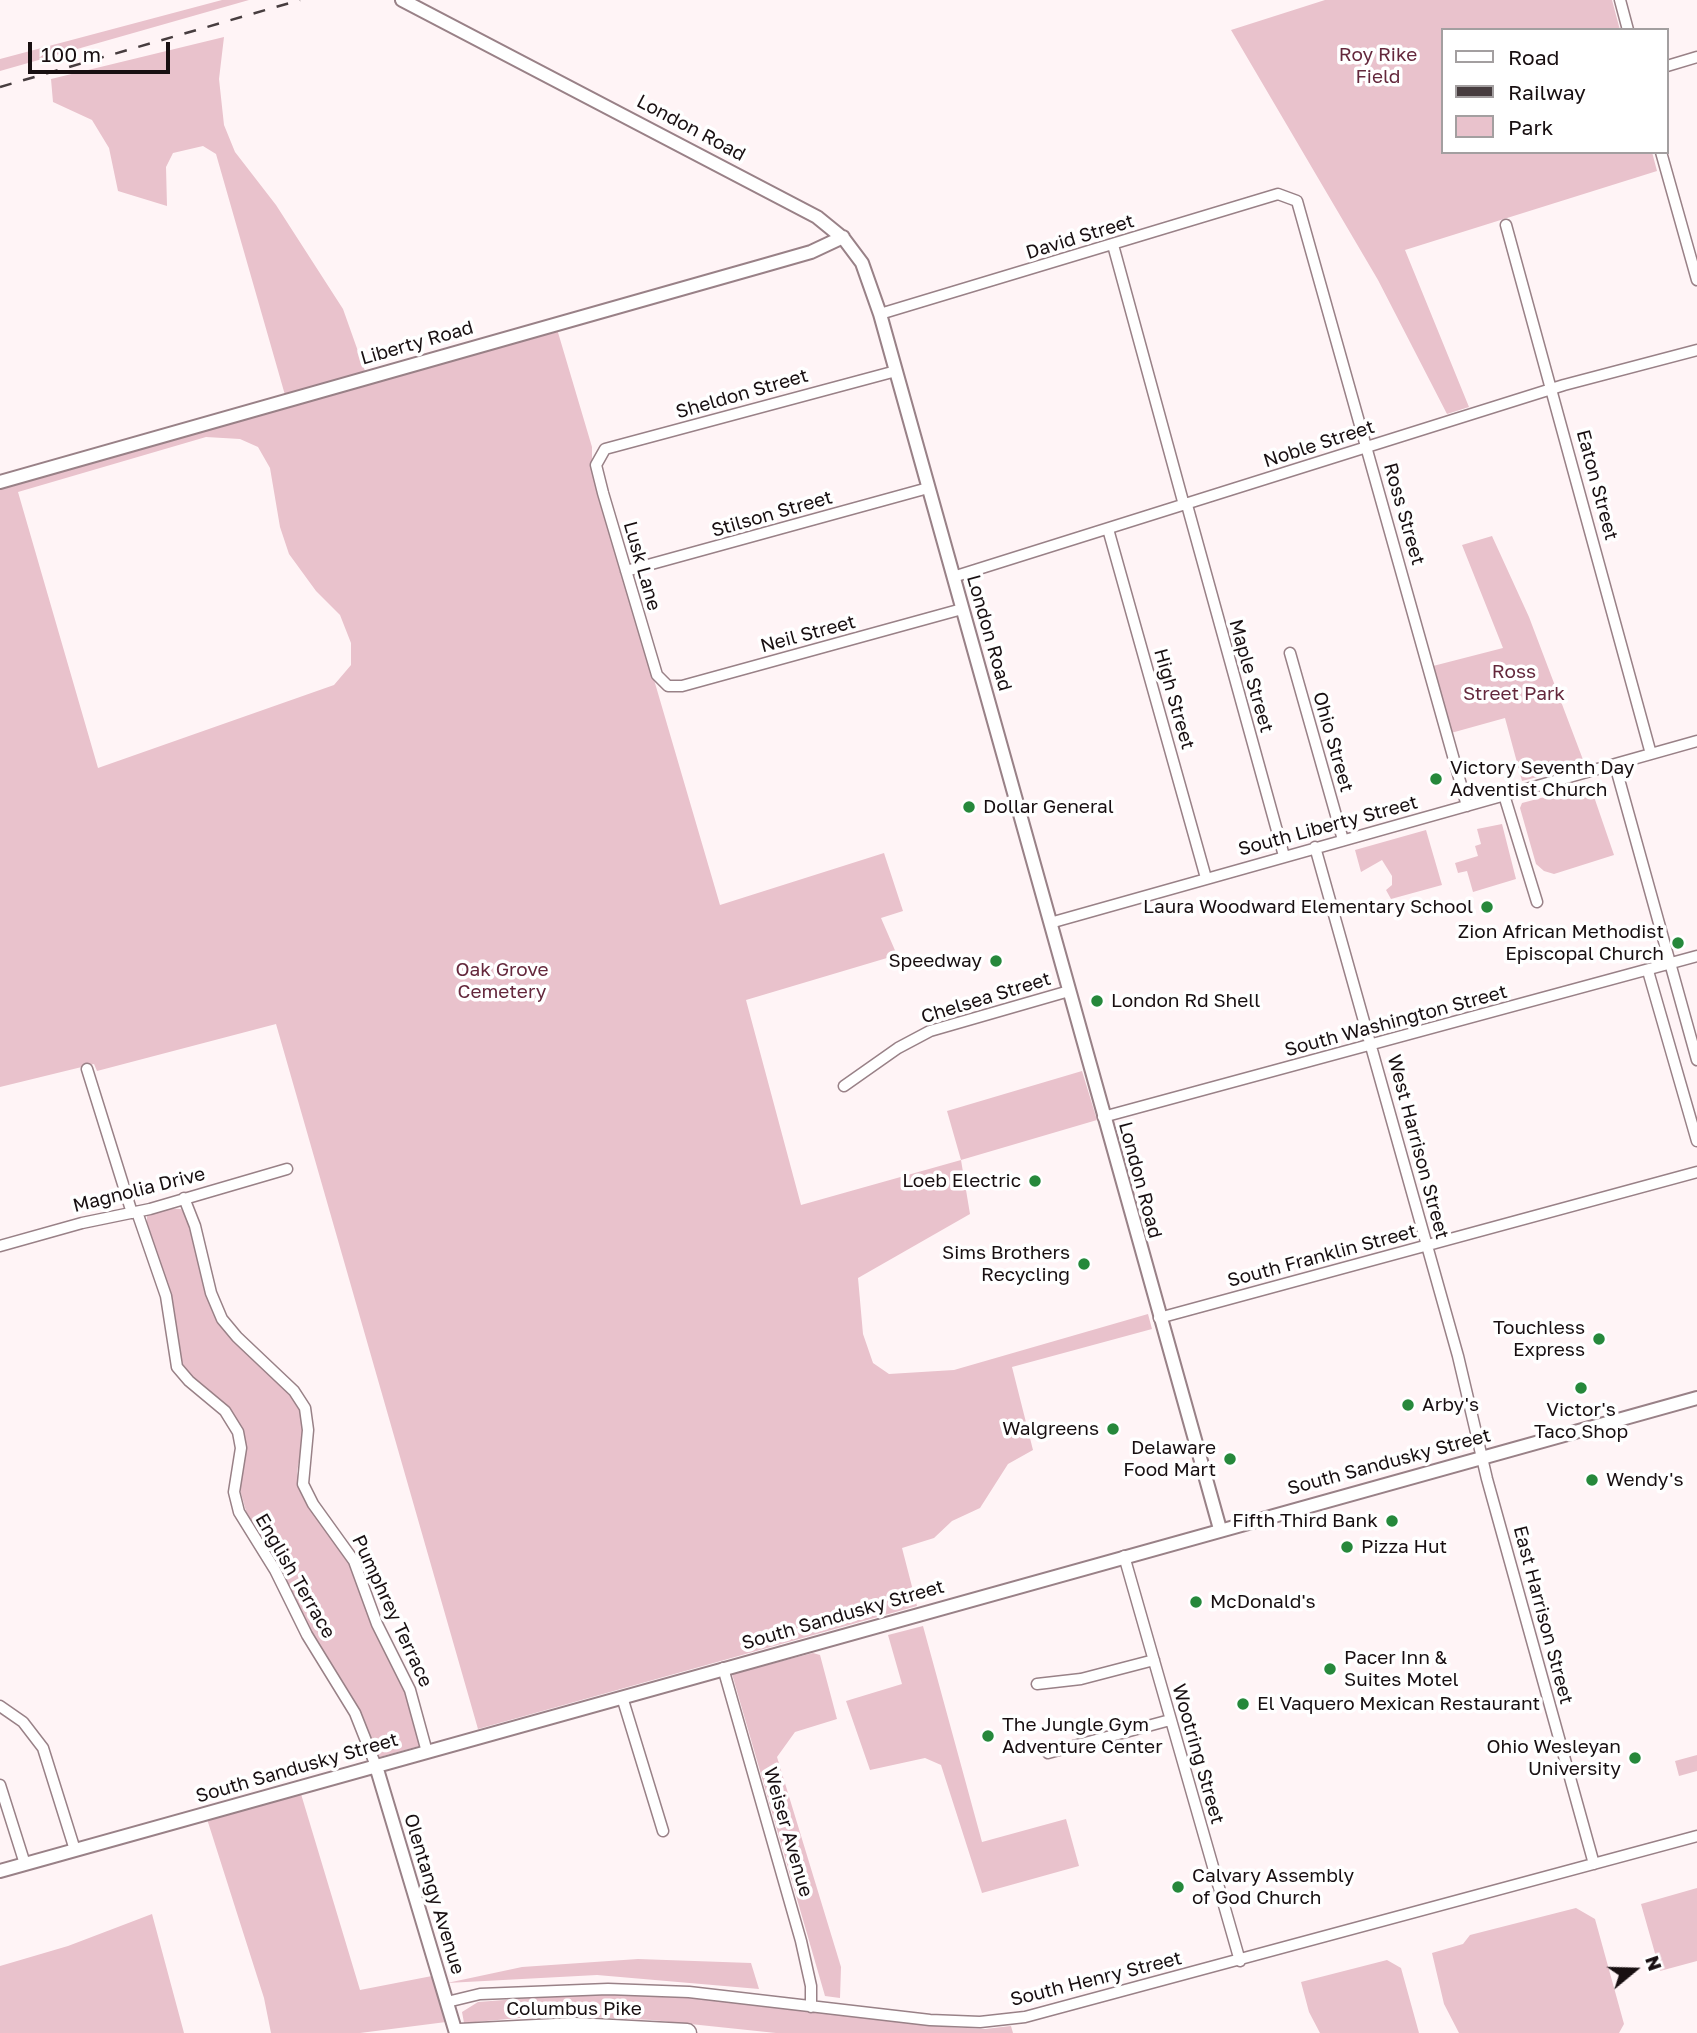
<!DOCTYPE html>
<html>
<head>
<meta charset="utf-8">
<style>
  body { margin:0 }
  #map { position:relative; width:1697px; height:2033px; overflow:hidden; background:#fff4f6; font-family:"Golos Text",sans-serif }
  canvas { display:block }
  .legend { position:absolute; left:1441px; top:28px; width:228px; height:126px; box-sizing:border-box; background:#fff; border:2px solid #a39fa0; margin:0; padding:9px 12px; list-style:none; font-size:21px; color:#180f11 }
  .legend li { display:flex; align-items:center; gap:14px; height:35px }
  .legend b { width:35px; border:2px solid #a39fa0 }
  .north { position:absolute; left:1599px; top:1935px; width:70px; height:70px; -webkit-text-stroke:5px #fff; paint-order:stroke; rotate:71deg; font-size:19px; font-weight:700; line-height:28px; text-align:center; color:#180f11 }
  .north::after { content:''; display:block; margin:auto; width:24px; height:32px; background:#180f11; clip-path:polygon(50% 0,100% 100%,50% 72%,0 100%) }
  .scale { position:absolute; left:28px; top:42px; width:142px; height:32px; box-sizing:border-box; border:4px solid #180f11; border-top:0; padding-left:9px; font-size:21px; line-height:24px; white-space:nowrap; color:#180f11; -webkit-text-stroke:5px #fff; paint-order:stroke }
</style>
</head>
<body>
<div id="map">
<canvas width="1697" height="2033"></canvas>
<ul class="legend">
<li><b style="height:9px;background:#fff"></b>Road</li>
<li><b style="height:9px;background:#473d3f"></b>Railway</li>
<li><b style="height:19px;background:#e9c2cc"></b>Park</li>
</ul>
<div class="north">N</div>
<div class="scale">100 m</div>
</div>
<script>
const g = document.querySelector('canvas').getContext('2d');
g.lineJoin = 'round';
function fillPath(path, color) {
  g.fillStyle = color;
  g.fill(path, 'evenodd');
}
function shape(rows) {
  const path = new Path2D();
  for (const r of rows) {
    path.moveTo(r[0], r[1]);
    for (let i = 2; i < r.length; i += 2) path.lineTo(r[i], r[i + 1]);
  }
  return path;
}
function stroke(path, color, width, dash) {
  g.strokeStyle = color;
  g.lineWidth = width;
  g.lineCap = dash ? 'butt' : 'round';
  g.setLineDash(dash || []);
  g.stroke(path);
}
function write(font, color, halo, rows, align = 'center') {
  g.font = font + ' "Golos Text",sans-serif';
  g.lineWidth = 7;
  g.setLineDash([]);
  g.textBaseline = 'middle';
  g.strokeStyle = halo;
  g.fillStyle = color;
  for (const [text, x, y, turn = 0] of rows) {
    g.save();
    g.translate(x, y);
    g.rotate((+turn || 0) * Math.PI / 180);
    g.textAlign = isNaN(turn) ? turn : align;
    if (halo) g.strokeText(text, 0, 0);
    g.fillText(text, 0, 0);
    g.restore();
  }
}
fillPath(shape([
  [222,0,249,0,0,71,0,59],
  [1325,0,1612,0,1620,30,1443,30,1443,152,1652,152,1657,171,1405,250,1469,407,1447,414,1378,280,1231,30],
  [224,37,219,79,224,125,235,152,276,205,343,309,365,371,285,395,216,154,203,146,173,153,166,167,167,206,118,191,109,148,92,120,53,102,51,79],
  [557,329,592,447,592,468,720,905,884,853,903,911,881,918,897,955,746,1000,801,1205,961,1160,947,1111,1082,1071,1097,1120,961,1160,970,1214,858,1278,863,1334,873,1363,889,1374,954,1370,1148,1314,1152,1329,1012,1367,1033,1450,1008,1464,980,1508,952,1521,934,1538,902,1548,917,1606,478,1729,276,1024,97,1071,94,1064,0,1087,0,487],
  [206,437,240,439,258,447,270,468,280,527,289,554,316,591,340,615,351,643,351,665,334,685,98,768,18,492],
  [1492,536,1529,617,1585,765,1522,781,1505,718,1451,733,1433,666,1503,648,1462,545],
  [1590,785,1614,855,1554,874,1544,871,1536,864,1520,808,1522,803],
  [1502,824,1516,879,1473,892,1467,871,1458,873,1455,863,1478,856,1475,846,1481,844,1477,829],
  [1426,830,1442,885,1391,899,1386,890,1392,885,1392,876,1382,860,1361,872,1355,850],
  [164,1208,181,1209,192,1226,225,1329,301,1407,305,1429,297,1472,300,1488,309,1505,341,1542,401,1675,423,1745,376,1758,360,1713,313,1637,270,1556,249,1522,239,1486,245,1442,238,1421,182,1366,163,1274,147,1228,147,1214],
  [923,1626,982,1842,1066,1819,1079,1866,982,1893,941,1765,925,1758,870,1770,846,1701,902,1684,888,1635],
  [813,1653,820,1655,837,1719,795,1732,777,1757,841,1967,840,1998,825,1996,732,1674],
  [1697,1755,1697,1771,1679,1776,1675,1761],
  [301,1794,360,1990,432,1976,446,2022,360,2033,271,2033,264,1998,207,1819],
  [1697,1888,1697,1961,1660,1971,1641,1904],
  [1576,1908,1595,1919,1624,2024,1619,2033,1459,2033,1444,2004,1432,1953,1463,1944,1470,1935],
  [152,1914,184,2033,0,2033,0,1966,68,1946],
  [638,1959,751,1963,759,1989,597,1975,447,1983,522,1967],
  [1387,1960,1401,1968,1419,2033,1320,2033,1309,2012,1301,1982],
  [582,1994,672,1996,948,2027,985,2029,1011,2026,1013,2033,776,2033,652,2020,553,2015,464,2023,462,2012,478,2002]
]), '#e9c2cc');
const minor = shape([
  [1620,0,1628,30],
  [1667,66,1697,57],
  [1661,152,1697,280],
  [1506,225,1651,754],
  [1113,245,1184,505],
  [880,314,1278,194,1297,201,1467,806],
  [896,371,605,449,596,465,603,493,657,675,668,686,682,686,962,609],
  [1187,505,1284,856],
  [1108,529,1206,878],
  [626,571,928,488],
  [953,577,1564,385,1697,350],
  [1290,653,1343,840],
  [1615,765,1697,1060],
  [1504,795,1537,902],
  [1315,847,1458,1356,1487,1479,1594,1864],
  [1050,923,1697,741],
  [1648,971,1697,1141],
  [87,1069,132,1213],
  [844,1086,898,1048,930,1031,1069,991],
  [1103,1117,1697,956],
  [184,1198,195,1226,211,1293,222,1319,237,1337,294,1391,305,1408,308,1430,303,1484,313,1504,354,1561,377,1624,410,1690,427,1752],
  [137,1212,166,1296,177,1367,189,1381,225,1411,238,1432,241,1448,234,1492,239,1512,275,1570,307,1635,355,1713,376,1766],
  [0,1246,82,1223,150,1209,287,1169],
  [1159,1318,1697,1172],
  [1124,1556,1240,1961],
  [723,1668,801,1941,811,1986,811,2007],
  [1037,1684,1081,1679,1154,1660],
  [622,1697,663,1831],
  [0,1706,23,1722,43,1748,75,1850],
  [1048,1753,1170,1720],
  [0,1785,25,1864],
  [447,2002,480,1994,608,1989,689,1992,930,2020,980,2022,1025,2017,1697,1836]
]);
const tertiary = shape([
  [402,0,817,217,844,239,862,263,880,314,1220,1529],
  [0,482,762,266,811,252,843,237],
  [376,1766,456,2033],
  [0,1871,1697,1398]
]);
const motorway = shape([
  [460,2033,575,2027,687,2033]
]);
stroke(minor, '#998187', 13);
stroke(tertiary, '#998187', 16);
stroke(motorway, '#998187', 21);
stroke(minor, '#fff', 10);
stroke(tertiary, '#fff', 12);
stroke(motorway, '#fff', 18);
stroke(shape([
  [0,87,300,0]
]), '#473d3f', 2.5, [12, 12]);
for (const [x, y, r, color] of [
  [1436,779,7,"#26883b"],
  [969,807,7,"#26883b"],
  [1487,907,7,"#26883b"],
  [1678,943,7,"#26883b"],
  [996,961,7,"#26883b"],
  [1097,1001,7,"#26883b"],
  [1035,1181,7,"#26883b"],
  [1084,1264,7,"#26883b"],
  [1599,1339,7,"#26883b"],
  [1581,1388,7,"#26883b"],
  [1408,1405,7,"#26883b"],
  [1113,1429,7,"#26883b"],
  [1230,1459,7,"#26883b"],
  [1592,1480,7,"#26883b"],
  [1392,1521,7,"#26883b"],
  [1347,1547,7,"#26883b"],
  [1196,1602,7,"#26883b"],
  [1330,1669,7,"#26883b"],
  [1243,1704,7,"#26883b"],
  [988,1736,7,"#26883b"],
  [1635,1758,7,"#26883b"],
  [1178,1887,7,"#26883b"]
]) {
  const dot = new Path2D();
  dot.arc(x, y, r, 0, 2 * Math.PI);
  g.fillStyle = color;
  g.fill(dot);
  stroke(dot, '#fff', 2.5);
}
write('19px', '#64283c', '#fff', [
  ["Roy Rike",1378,55],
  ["Field",1378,77],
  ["Ross",1514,672],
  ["Street Park",1514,694],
  ["Oak Grove",502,970],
  ["Cemetery",502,992]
]);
write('19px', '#180f11', '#fff', [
  ["London Road",691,128,28],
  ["David Street",1080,237,-17],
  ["Liberty Road",417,343,-16],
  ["Sheldon Street",742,394,-16],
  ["Noble Street",1319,444,-18],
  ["Eaton Street",1597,485,75],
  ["Stilson Street",772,514,-16],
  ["Ross Street",1404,514,74],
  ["Lusk Lane",642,566,74],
  ["London Road",989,633,74],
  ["Neil Street",808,634,-15],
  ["Maple Street",1251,676,74],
  ["High Street",1174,699,74],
  ["Ohio Street",1333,742,74],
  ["South Liberty Street",1328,826,-15],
  ["Chelsea Street",986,998,-17],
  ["South Washington Street",1396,1021,-15],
  ["West Harrison Street",1418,1147,75],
  ["London Road",1140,1180,75],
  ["Magnolia Drive",139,1190,-14],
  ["South Franklin Street",1322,1256,-15],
  ["South Sandusky Street",1389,1462,-15],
  ["English Terrace",295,1576,60],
  ["Pumphrey Terrace",392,1611,65],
  ["South Sandusky Street",843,1615,-16],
  ["East Harrison Street",1543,1615,75],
  ["Wootring Street",1198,1754,74],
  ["South Sandusky Street",297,1768,-16],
  ["Weiser Avenue",788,1832,74],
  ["Olentangy Avenue",434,1894,73],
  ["South Henry Street",1096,1979,-14],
  ["Columbus Pike",574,2009]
]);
write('19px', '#180f11', '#fff', [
  ["Victory Seventh Day",1450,768],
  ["Adventist Church",1450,790],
  ["Dollar General",983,807],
  ["Laura Woodward Elementary School",1473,907,"right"],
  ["Zion African Methodist",1664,932,"right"],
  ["Episcopal Church",1664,954,"right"],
  ["Speedway",982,961,"right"],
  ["London Rd Shell",1111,1001],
  ["Loeb Electric",1021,1181,"right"],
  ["Sims Brothers",1070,1253,"right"],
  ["Recycling",1070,1275,"right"],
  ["Touchless",1585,1328,"right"],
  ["Express",1585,1350,"right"],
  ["Arby's",1422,1405],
  ["Victor's",1581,1410,"center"],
  ["Taco Shop",1581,1432,"center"],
  ["Walgreens",1099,1429,"right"],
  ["Delaware",1216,1448,"right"],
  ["Food Mart",1216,1470,"right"],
  ["Wendy's",1606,1480],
  ["Fifth Third Bank",1378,1521,"right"],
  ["Pizza Hut",1361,1547],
  ["McDonald's",1210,1602],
  ["Pacer Inn &",1344,1658],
  ["Suites Motel",1344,1680],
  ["El Vaquero Mexican Restaurant",1257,1704],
  ["The Jungle Gym",1002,1725],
  ["Adventure Center",1002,1747],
  ["Ohio Wesleyan",1621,1747,"right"],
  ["University",1621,1769,"right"],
  ["Calvary Assembly",1192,1876],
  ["of God Church",1192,1898]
], 'left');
</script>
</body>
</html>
